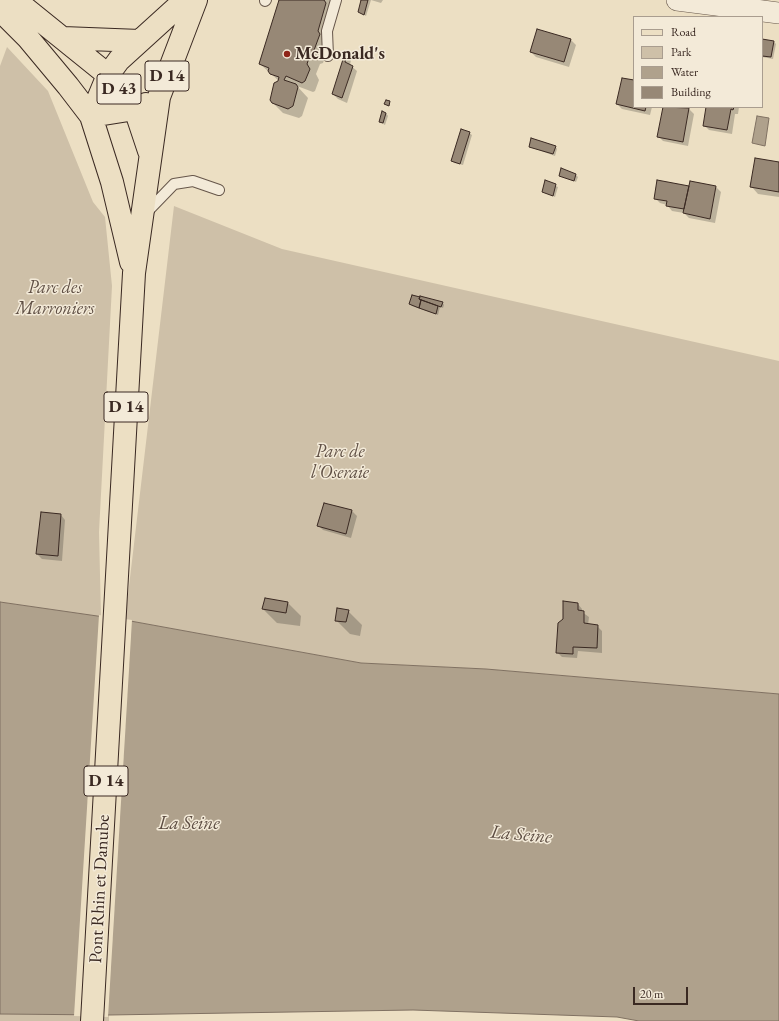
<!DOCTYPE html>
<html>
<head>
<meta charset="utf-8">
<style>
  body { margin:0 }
  #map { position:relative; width:779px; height:1021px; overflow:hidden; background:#ecdfc3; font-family:"EB Garamond",serif }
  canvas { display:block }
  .legend { position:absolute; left:633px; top:16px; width:130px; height:92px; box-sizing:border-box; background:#f3ead8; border:1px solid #a99d8f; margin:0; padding:5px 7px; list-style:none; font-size:12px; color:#3a2922 }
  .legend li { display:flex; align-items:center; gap:8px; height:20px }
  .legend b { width:20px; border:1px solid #a99d8f }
  .scale { position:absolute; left:633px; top:987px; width:55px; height:18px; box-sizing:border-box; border:2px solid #3a2922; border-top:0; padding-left:5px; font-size:12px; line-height:14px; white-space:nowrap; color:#3a2922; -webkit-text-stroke:3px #f3ead8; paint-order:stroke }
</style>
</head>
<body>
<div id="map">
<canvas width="779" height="1021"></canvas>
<ul class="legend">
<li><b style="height:5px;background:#ecdfc3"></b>Road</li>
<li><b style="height:11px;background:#cec0a8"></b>Park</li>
<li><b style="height:11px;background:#afa18c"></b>Water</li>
<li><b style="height:11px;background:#978876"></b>Building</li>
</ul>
<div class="scale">20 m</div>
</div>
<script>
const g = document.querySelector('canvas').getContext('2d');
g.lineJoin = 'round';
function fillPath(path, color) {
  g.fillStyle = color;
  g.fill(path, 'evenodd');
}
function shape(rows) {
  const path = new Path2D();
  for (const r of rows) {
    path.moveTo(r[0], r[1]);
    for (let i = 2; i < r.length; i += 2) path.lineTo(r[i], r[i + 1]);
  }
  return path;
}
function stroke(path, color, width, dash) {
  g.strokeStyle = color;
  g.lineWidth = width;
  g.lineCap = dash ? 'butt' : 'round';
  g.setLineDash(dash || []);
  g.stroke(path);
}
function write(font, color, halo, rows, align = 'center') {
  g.font = font + ' "EB Garamond",serif';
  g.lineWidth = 3;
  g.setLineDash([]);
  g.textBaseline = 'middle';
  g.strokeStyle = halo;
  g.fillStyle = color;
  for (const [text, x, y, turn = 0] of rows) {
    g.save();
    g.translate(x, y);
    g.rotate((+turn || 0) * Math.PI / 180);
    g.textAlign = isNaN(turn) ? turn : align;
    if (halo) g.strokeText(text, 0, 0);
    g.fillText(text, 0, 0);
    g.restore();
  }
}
fillPath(shape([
  [7,47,48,91,93,202,105,217,112,286,99,532,101,617,0,602,0,66],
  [174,206,282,249,779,361,779,694,486,669,361,663,125,620],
  [0,1014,109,1015,109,1021,0,1021]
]), '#cec0a8');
const water = shape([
  [757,116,769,118,765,146,752,143,757,116],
  [0,602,125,620,361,663,486,669,779,694,779,1021,639,1021,617,1017,413,1010,109,1015,0,1014,0,602]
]);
fillPath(water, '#afa18c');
stroke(water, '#807162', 1);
fillPath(shape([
  [99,615,132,620,108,1017,74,1016]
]), '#ecdfc3');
fillPath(shape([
  [280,0,331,0,329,45,323,63,320,64,316,74,319,80,315,91,313,92,297,86,308,98,302,116,299,118,283,113,273,103,279,81,260,64],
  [362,0,371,0,366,16,359,12],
  [371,0,383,0,381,3],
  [538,30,571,40,576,45,569,67,536,57,531,52],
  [762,40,774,42,776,44,773,59,762,57],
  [347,55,351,60,350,65,357,71,347,103,338,99,333,94],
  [617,104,634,107,652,107,650,115,622,109],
  [664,107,689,109,694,114,688,146,663,141,659,137],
  [707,107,739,107,738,114,735,114,732,134,709,130,704,125],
  [386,113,388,116,385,125,380,122],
  [469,133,472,135,463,165,454,163,452,161],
  [555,146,557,149,555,156,530,147],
  [779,163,779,197,758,194,751,186],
  [575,174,578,177,576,182,560,176],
  [546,182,558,187,555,197,543,192],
  [690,182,716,187,721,192,715,223,689,218,684,213,672,211,667,205,660,203,655,198,690,187],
  [412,296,442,302,444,305,443,308,440,307,438,315,412,306,410,304],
  [325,504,352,511,357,516,351,538,323,530,318,525],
  [61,515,65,520,62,561,42,559,37,554],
  [287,602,301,616,300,626,277,623,263,609],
  [578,604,582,609,582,612,589,617,588,625,597,626,602,631,602,653,578,651,577,658,562,657,557,652],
  [348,611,362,625,360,636,350,634,336,620]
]), '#0003');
const building = shape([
  [279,0,324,0,326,3,318,31,320,34,313,53,310,55,307,64,310,69,305,81,302,83,286,76,284,80,296,84,298,87,293,106,288,109,272,103,270,100,274,83,278,81,279,77,270,74,268,71,269,68,259,64,279,0],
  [361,0,368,0,364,15,358,12,361,0],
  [537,29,571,39,564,62,530,52,537,29],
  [762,39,774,41,771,57,762,56,762,39],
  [345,53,347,54,345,62,353,66,342,98,332,94,345,53],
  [622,78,634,80,634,107,646,107,645,111,616,104,622,78],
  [386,100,390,101,389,106,384,104,386,100],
  [663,107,689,108,683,142,657,137,663,107],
  [706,107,734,107,733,110,731,109,727,130,703,126,706,107],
  [382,111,386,113,383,123,379,122,382,111],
  [461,129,470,132,460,164,451,161,461,129],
  [531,138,556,146,553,154,529,147,531,138],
  [755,158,779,162,779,192,750,187,755,158],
  [561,168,576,174,574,181,559,176,561,168],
  [545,180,556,184,553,196,542,192,545,180],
  [657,180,689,186,684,209,666,206,667,201,654,199,657,180],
  [690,181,716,186,710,219,683,213,690,181],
  [412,295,420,297,419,299,421,300,419,308,409,304,412,295],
  [420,296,443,302,441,307,419,299,420,296],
  [421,300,438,306,436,314,419,308,421,300],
  [324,503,352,510,346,534,317,526,324,503],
  [41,512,61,514,58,556,36,554,41,512],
  [265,598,288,602,286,613,262,609,265,598],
  [563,601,578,603,578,610,584,611,584,623,598,625,597,648,573,647,573,654,556,653,558,623,563,619,563,601],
  [337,608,349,610,346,622,335,621,337,608]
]);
fillPath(building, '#978876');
stroke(building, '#3a2922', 1);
const lane = shape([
  [265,1,266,0],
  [328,56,327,31,336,0],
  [145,214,174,184,193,181,219,190]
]);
const street = shape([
  [677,0,779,13]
]);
const primary = shape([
  [15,0,108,75,135,109,149,151],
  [0,10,28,38,68,86,91,116,112,182,131,262],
  [63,38,140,41],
  [91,116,108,75,119,60,185,0],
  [91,116,135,109,146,104],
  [92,1021,134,273,159,97,196,0]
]);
stroke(lane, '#66564a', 12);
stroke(street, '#66564a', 22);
stroke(primary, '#3a2922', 24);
stroke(lane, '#f3ead8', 10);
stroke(street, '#f3ead8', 21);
stroke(primary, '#ecdfc3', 22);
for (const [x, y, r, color] of [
  [287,54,4,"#8f2418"]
]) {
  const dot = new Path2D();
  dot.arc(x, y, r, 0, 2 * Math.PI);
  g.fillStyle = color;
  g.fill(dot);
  stroke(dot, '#f3ead8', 1.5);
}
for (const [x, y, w] of [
  [167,76,44],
  [119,89,44],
  [126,407,44],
  [106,781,44]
]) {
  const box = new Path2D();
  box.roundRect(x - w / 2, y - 15, w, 30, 3);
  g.fillStyle = '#f3ead8';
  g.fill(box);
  stroke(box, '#3a2922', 1);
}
write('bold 17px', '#3a2922', null, [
  ["D 14",167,76],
  ["D 43",119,89],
  ["D 14",126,407],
  ["D 14",106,781]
]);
write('bold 18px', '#3a2922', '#f3ead8', [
  ["McDonald's",295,54]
], 'left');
write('italic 18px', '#5f4f44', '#f3ead8', [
  ["Parc des",55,288],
  ["Marroniers",55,309],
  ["Parc de",340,452],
  ["l'Oseraie",340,473]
]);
write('18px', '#3a2922', '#f3ead8', [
  ["Pont Rhin et Danube",100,889,-87]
]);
write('italic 19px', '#5d4d42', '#f3ead8', [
  ["La Seine",189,824],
  ["La Seine",521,835,5]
]);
</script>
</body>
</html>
